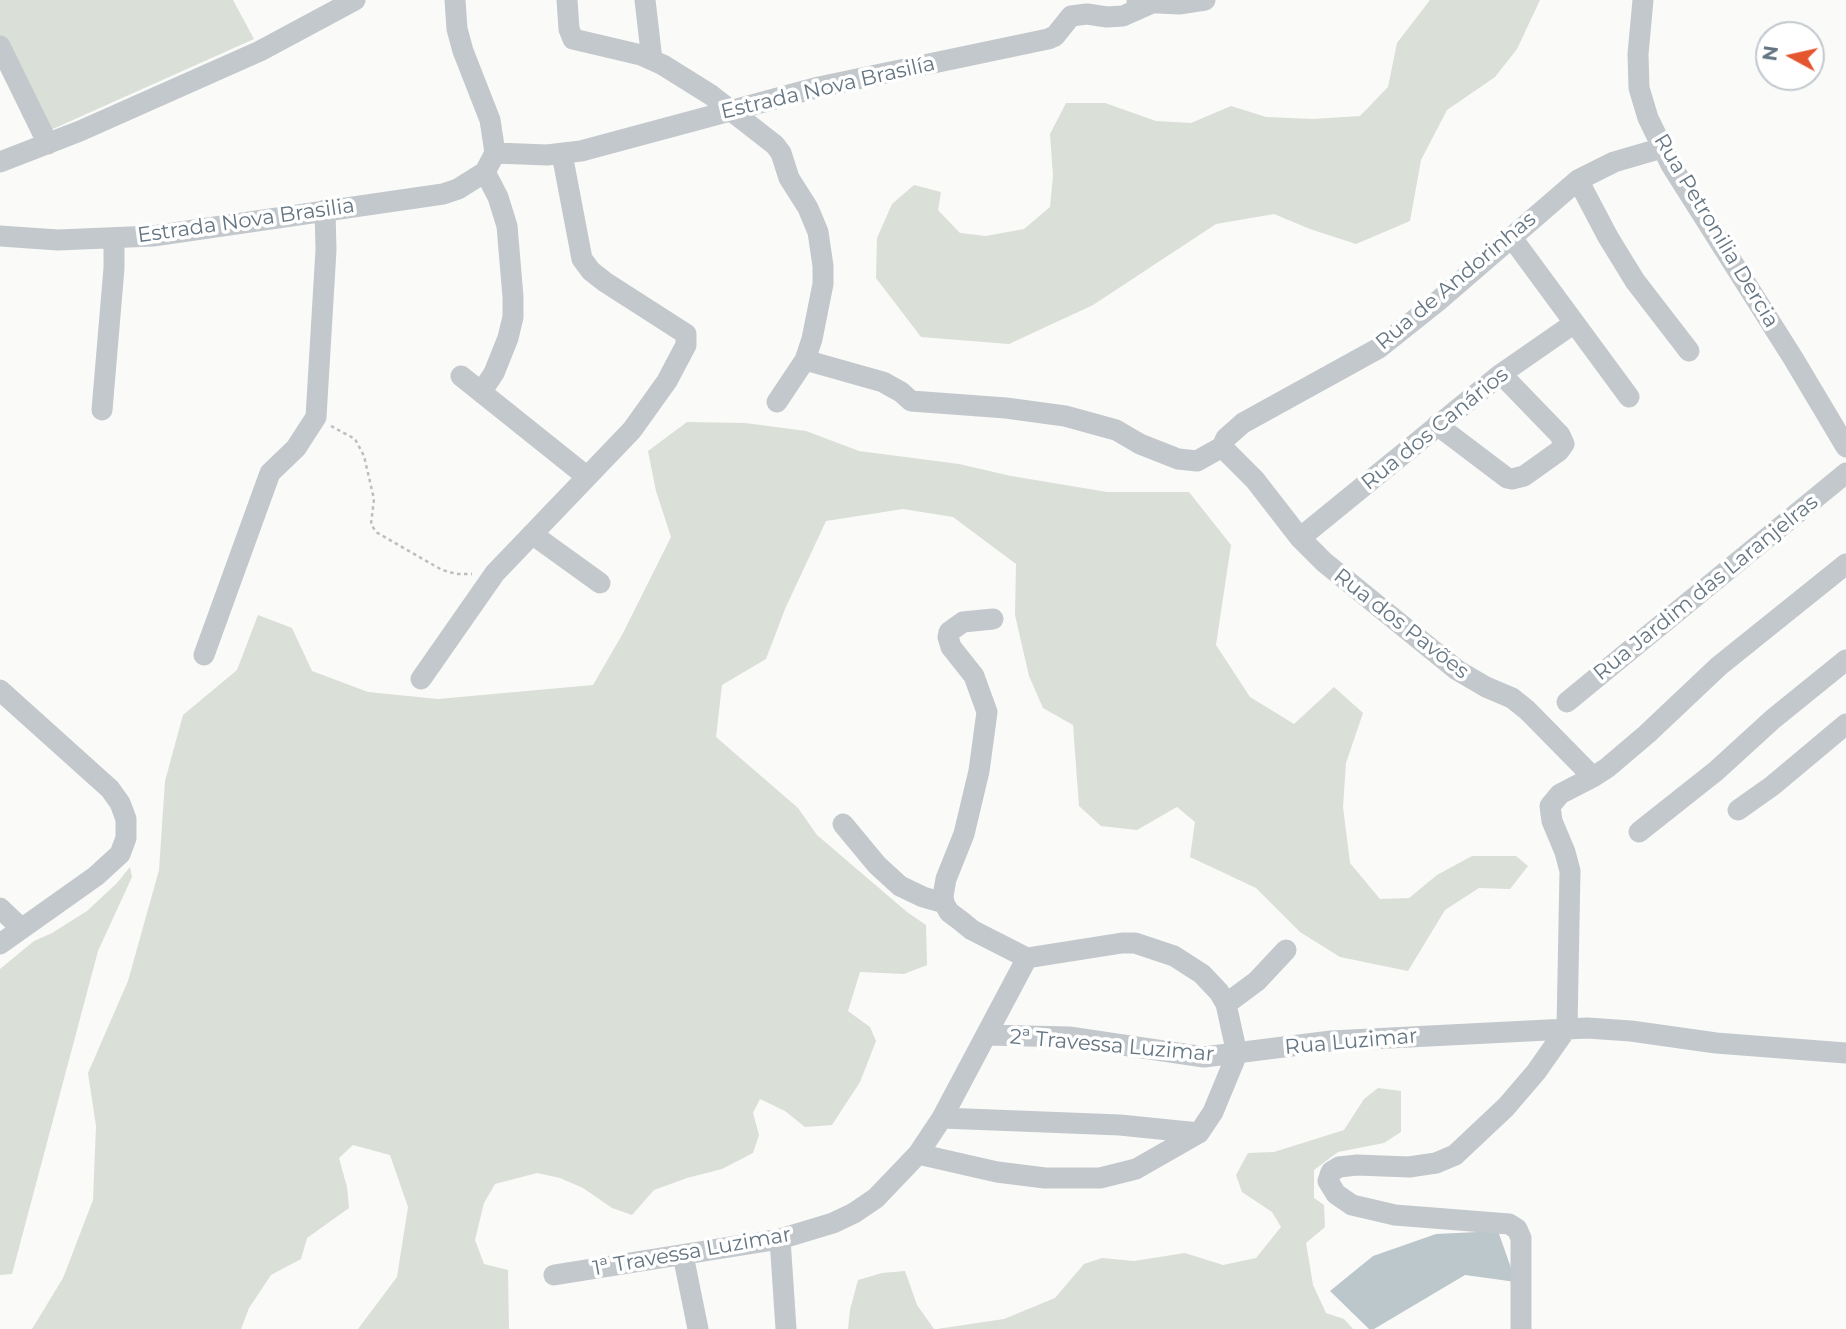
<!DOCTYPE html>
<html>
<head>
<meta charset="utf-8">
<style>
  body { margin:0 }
  #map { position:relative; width:1846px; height:1329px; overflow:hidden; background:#fafaf8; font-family:Montserrat,sans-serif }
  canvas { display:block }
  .north { position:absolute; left:1755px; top:21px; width:70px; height:70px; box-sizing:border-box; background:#fff; border:2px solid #c1c8cd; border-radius:50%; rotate:278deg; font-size:19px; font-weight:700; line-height:28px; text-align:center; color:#657683 }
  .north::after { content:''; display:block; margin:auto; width:24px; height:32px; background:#e4572e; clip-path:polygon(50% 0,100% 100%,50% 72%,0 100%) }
</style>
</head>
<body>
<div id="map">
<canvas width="1846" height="1329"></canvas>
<div class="north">N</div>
</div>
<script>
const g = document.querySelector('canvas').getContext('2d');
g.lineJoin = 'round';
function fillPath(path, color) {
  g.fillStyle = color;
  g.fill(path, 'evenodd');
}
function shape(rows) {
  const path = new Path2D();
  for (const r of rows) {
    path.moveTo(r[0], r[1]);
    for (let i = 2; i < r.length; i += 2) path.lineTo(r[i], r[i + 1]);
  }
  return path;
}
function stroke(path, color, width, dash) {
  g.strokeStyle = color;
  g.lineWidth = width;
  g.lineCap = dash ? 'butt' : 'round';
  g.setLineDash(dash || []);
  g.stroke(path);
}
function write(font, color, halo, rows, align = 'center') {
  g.font = font + ' Montserrat,sans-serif';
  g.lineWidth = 7;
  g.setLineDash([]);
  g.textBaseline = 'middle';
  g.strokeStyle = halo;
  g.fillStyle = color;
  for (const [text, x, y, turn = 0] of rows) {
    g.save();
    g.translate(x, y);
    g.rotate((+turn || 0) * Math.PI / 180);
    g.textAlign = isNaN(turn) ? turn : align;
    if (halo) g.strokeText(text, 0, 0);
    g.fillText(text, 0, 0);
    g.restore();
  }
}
fillPath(shape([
  [0,0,233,0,254,39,35,137,0,59],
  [1430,0,1540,0,1517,49,1495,77,1447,110,1421,160,1410,221,1356,244,1310,229,1274,214,1216,224,1093,305,1009,344,921,337,876,278,877,238,892,204,914,185,941,192,938,210,960,233,986,236,1024,229,1050,207,1053,176,1050,134,1066,103,1105,103,1156,121,1191,123,1231,106,1266,117,1313,119,1360,116,1388,87,1397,43],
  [687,422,745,423,806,431,859,451,959,464,1011,476,1107,492,1189,492,1231,545,1216,645,1250,697,1294,724,1334,687,1363,713,1346,763,1343,807,1350,863,1380,899,1409,898,1437,875,1472,856,1516,856,1528,866,1510,889,1479,888,1445,910,1408,971,1340,957,1300,932,1256,888,1190,857,1195,822,1177,807,1137,830,1101,826,1079,806,1073,725,1043,708,1029,676,1015,615,1016,564,953,517,903,509,826,521,785,609,766,659,722,685,716,737,798,808,817,835,907,912,926,925,927,965,904,974,860,972,848,1011,870,1027,876,1041,860,1082,832,1125,805,1127,785,1111,760,1099,753,1113,759,1135,753,1153,722,1169,687,1178,654,1190,632,1215,612,1208,583,1188,560,1178,537,1173,495,1184,484,1203,475,1240,484,1264,508,1270,509,1329,358,1329,397,1277,408,1207,390,1155,353,1145,339,1158,347,1187,349,1208,307,1238,301,1259,271,1275,249,1308,241,1329,32,1329,63,1278,93,1200,96,1126,88,1073,128,981,159,870,165,781,183,715,237,670,258,615,292,628,312,671,368,692,438,699,593,685,622,635,671,537,656,491,648,451],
  [130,867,132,877,98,951,12,1274,0,1275,0,969,34,941,52,933,87,911,117,883],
  [1378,1088,1401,1091,1401,1132,1384,1143,1338,1152,1314,1170,1314,1198,1324,1205,1325,1227,1306,1243,1313,1285,1326,1313,1344,1319,1353,1329,937,1329,1004,1319,1055,1298,1084,1264,1102,1258,1134,1261,1185,1253,1223,1265,1256,1258,1281,1227,1272,1212,1242,1192,1236,1175,1248,1153,1274,1152,1344,1130,1364,1099],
  [905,1271,917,1305,934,1329,848,1329,850,1310,858,1280,882,1273]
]), '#dadfd7');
fillPath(shape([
  [1498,1231,1516,1282,1465,1275,1374,1329,1369,1329,1330,1291,1373,1256,1436,1234]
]), '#bbc7cb');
stroke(shape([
  [331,426,355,439,364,456,374,499,371,524,376,532,442,570,457,574,472,574]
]), '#bbbfc2', 2.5, [3.5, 3.5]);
stroke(shape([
  [567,0,569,29,573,39,641,55,663,65,711,95,775,145,781,153,789,178,808,208,818,232,823,266,823,284,812,339,805,360,777,402],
  [645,0,652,60],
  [1643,0,1638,54,1639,88,1648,118,1671,165,1793,358,1846,447],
  [1137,2,1179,4,1205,0],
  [0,46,48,144],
  [495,153,547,155,581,151,819,87,1048,39,1055,36,1071,16,1087,14,1107,17,1123,16,1150,4],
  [0,162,80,131,260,51,355,0],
  [1578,180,1608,237,1635,281,1689,351],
  [0,236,58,240,153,236,443,194,458,189,485,172,495,153,490,120,463,51,457,29,455,0],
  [1512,238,1629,397],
  [805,360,883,382,901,392,911,401,1006,408,1065,416,1116,430,1140,444,1178,459,1197,461,1222,447,1226,438,1243,423,1379,348,1438,301,1578,180,1614,162,1662,148],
  [461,376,586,476],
  [482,391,494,373,508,338,513,317,513,297,507,226,498,197,485,172],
  [102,410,114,268,114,239],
  [1437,425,1507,478,1512,479,1524,476,1559,451,1564,444,1560,435,1501,374],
  [1222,447,1255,480,1300,538,1324,562,1457,670,1486,687,1512,698,1527,710,1593,777,1607,768,1647,734,1719,666,1846,564],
  [532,534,600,583],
  [1300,538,1501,374,1573,324],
  [993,619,963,622,949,632,948,637,951,647,974,676,987,712,979,771,964,834,946,879,943,896,944,903,949,912,961,921,972,930,1027,958],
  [204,655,270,473,296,448,316,417,326,250,325,210],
  [421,679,495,573,632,430,667,381,686,345,686,334,605,282,591,271,582,259,562,154],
  [0,690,110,789,120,803,126,819,126,838,120,854,96,876,0,944],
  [1567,702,1846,473],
  [1738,810,1772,786,1846,724],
  [843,824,877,865,900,886,923,897,944,903],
  [1639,832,1716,771,1773,719,1846,660],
  [0,908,21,928],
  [1226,1004,1257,981,1286,950],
  [987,1035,1069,1037,1204,1057,1331,1041,1587,1028,1631,1031,1716,1043,1846,1053],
  [942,1118,1120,1125,1199,1133],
  [918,1154,997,1172,1045,1178,1100,1178,1136,1169,1199,1133,1213,1112,1237,1054],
  [780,1239,786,1329],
  [683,1255,698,1329],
  [554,1275,780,1239,833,1223,854,1213,876,1198,918,1154,942,1118,1027,958,1122,943,1135,943,1174,956,1202,974,1219,992,1226,1004,1237,1054],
  [1521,1329,1521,1238,1517,1229,1509,1224,1395,1215,1352,1205,1336,1194,1328,1181,1331,1172,1339,1167,1357,1165,1409,1167,1436,1163,1455,1155,1506,1107,1536,1072,1567,1028,1570,871,1565,852,1552,821,1550,806,1560,794,1593,777]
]), '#c3c8cc', 21);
write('21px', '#657683', '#fff', [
  ["Estrada Nova Brasilía",828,88,-13],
  ["Estrada Nova Brasilia",246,221,-8],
  ["Rua Petronilia Dercia",1716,231,59],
  ["Rua de Andorinhas",1456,281,-40],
  ["Rua dos Canários",1435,429,-39],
  ["Rua Jardim das Laranjelras",1706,588,-39],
  ["Rua dos Pavões",1401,624,38],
  ["Rua Luzimar",1351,1042,-5],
  ["2ª Travessa Luzimar",1112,1046,5],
  ["1ª Travessa Luzimar",692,1252,-10]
]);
</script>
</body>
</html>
